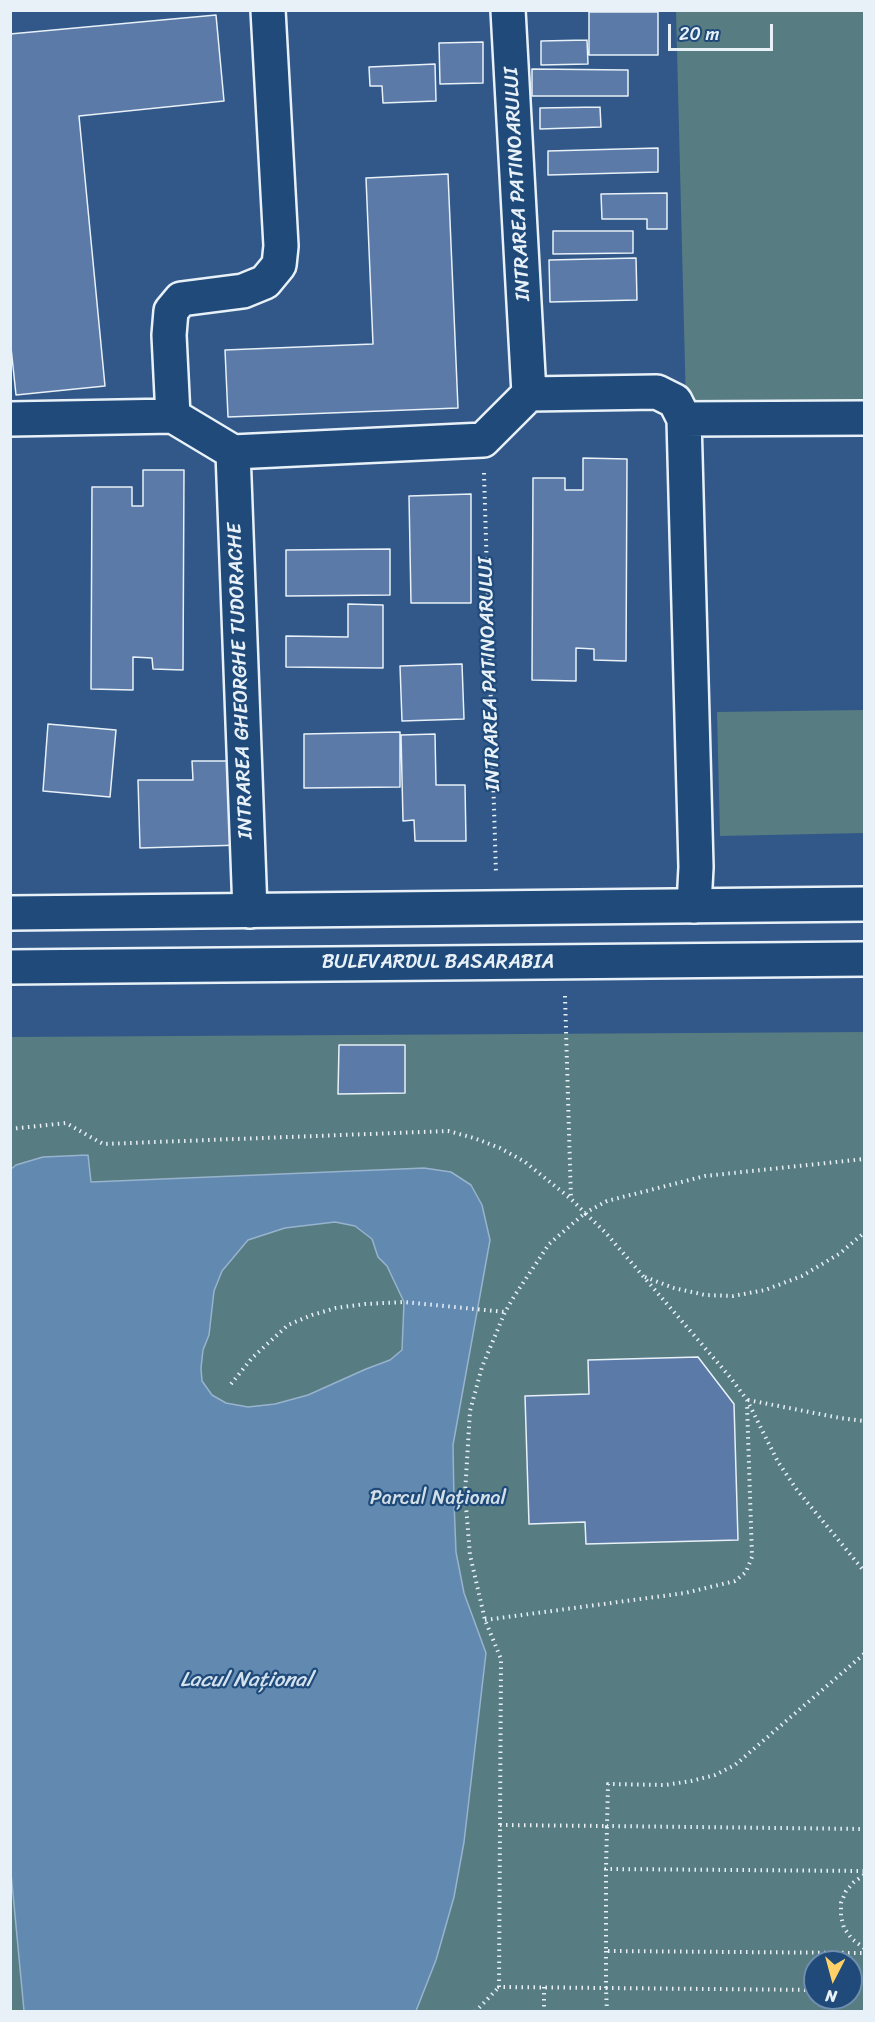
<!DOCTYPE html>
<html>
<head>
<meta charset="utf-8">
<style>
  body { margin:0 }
  #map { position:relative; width:875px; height:2022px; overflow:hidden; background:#315888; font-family:Sriracha,sans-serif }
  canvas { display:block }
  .frame { position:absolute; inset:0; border:12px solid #e8f1f8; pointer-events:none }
  .north { position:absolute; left:803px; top:1950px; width:60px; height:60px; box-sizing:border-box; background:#1f4a7a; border:2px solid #6f8dac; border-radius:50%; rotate:186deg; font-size:16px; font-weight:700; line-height:24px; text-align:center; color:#e8f1f8 }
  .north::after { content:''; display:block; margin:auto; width:21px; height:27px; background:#ffd166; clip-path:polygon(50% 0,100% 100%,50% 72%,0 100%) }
  .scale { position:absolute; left:668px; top:24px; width:105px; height:27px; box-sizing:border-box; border:3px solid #e8f1f8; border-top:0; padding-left:8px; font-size:18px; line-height:21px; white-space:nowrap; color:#e8f1f8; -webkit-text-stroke:4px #1f4a7a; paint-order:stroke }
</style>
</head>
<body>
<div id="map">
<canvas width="875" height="2022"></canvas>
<div class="frame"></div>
<div class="north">N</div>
<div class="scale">20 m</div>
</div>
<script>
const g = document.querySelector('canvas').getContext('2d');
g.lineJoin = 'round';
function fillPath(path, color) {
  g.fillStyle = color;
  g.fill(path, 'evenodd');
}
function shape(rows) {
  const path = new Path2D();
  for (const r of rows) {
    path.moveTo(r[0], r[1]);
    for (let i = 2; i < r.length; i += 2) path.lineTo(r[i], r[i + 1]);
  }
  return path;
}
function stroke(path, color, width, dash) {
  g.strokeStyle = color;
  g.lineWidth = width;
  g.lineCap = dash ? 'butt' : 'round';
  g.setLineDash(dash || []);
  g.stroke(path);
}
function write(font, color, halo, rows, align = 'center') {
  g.font = font + ' Sriracha,sans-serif';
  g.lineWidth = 4.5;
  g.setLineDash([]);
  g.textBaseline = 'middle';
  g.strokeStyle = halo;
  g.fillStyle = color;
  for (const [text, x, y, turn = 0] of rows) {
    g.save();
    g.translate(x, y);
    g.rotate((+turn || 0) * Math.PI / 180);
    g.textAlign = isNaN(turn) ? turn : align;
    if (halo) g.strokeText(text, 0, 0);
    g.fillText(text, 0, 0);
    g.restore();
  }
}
fillPath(shape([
  [676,11,864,11,864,406,686,406],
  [864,710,864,833,720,836,717,712],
  [864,1032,864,2011,11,2011,10,1037],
  [815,1962,851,1962,851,1998,815,1998]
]), '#577c82');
const water = shape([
  [88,1155,91,1182,424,1168,451,1172,471,1185,482,1205,490,1240,453,1445,454,1501,456,1552,464,1593,486,1653,464,1842,454,1897,436,1960,416,2011,24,2011,10,1862,11,1169,16,1165,43,1157,88,1155],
  [335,1222,355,1226,372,1239,378,1257,387,1266,404,1302,402,1350,390,1360,366,1369,308,1395,275,1404,248,1407,226,1403,212,1395,202,1381,201,1368,203,1350,209,1335,214,1291,222,1271,248,1240,285,1228,335,1222]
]);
fillPath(water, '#628ab1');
stroke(water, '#98b3cd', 1.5);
const building = shape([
  [589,12,658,12,658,55,589,55,589,12],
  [216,15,224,101,79,116,105,386,16,395,10,338,10,34,216,15],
  [587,40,588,64,541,65,541,41,587,40],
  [483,42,483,83,440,84,439,43,483,42],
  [435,64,436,101,383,103,382,86,370,86,369,67,435,64],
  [532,69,628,70,628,96,532,96,532,69],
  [600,107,601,127,540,129,540,108,600,107],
  [658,148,658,172,548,175,548,151,658,148],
  [448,174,458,408,228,417,225,350,373,344,366,178,448,174],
  [667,193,667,229,647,229,647,219,602,219,601,194,667,193],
  [553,231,633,231,633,253,553,254,553,231],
  [636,258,637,300,550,302,549,260,636,258],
  [583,458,627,459,626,661,594,660,594,649,576,648,576,681,532,680,533,478,565,478,565,490,583,490,583,458],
  [143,470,184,470,183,670,153,669,152,658,133,657,133,690,91,689,92,487,132,487,132,506,143,506,143,470],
  [471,494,471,603,411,603,409,496,471,494],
  [390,549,390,595,286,596,286,550,390,549],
  [348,604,383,605,383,668,286,667,286,636,348,637,348,604],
  [462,664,464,719,402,721,400,666,462,664],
  [48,724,116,730,110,797,43,791,48,724],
  [400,732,400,787,304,788,304,734,400,732],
  [435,734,436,785,465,785,466,841,415,841,414,820,403,821,401,735,435,734],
  [192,761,241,761,242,845,140,848,138,780,193,780,192,761],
  [339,1045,405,1045,405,1093,338,1094,339,1045],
  [698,1357,734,1404,738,1540,586,1544,585,1522,529,1524,525,1396,589,1394,588,1360,698,1357]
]);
fillPath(building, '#5b7aa7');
stroke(building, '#e8f1f8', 1.5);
const minor = shape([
  [508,10,529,394],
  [173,416,169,335,171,311,181,299,243,291,265,282,279,265,281,246,268,10],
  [10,419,173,416,233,452,483,440,529,394,657,392,675,401,684,419,864,418],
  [684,419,696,867,694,906],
  [233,452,250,911]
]);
const major = shape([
  [10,913,864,904],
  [10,967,864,959]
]);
stroke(minor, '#e8f1f8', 38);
stroke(major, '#e8f1f8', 38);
stroke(shape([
  [484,473,496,874],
  [565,996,571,1199],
  [10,1129,66,1123,103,1144,448,1131,474,1138,500,1148,525,1162,571,1199,585,1213,607,1201,705,1176,864,1159],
  [645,1277,674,1288,705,1295,733,1296,765,1290,802,1276,839,1254,864,1233],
  [231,1384,252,1358,288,1325,312,1315,336,1308,365,1304,404,1302,505,1312],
  [748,1400,840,1418,864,1421],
  [485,1620,685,1593,735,1581,746,1572,752,1557,747,1404],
  [864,1654,735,1765,715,1775,691,1781,665,1785,608,1784,607,1826,864,1829],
  [500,1825,501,1659,485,1620,470,1555,465,1494,470,1411,482,1367,505,1312,515,1295,549,1244,585,1213,605,1232,730,1377,747,1400,778,1462,797,1490,864,1571],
  [864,1871,606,1869,606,1951,864,1953],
  [864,1875,854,1882,846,1891,841,1903,841,1916,844,1928,852,1939,864,1948],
  [606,1951,606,1988,499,1987,500,1825,607,1826,606,1869],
  [544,1987,544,2012],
  [851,1990,864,1990],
  [475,2012,499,1987],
  [607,2012,606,1988,815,1990]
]), '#e8f1f8', 4, [1.5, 4.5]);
stroke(minor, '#1f4a7a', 33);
stroke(major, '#1f4a7a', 33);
write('20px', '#e8f1f8', '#1f4a7a', [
  ["INTRAREA PATINOARULUI",518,184,-93],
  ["INTRAREA PATINOARULUI",490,674,-92],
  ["INTRAREA GHEORGHE TUDORACHE",241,681,-92],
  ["BULEVARDUL BASARABIA",438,963]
]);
write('20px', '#d2dfe6', '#1f4a7a', [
  ["Parcul Național",438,1499]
]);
write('italic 21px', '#d4e2ed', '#1f4a7a', [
  ["Lacul Național",246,1681]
]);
</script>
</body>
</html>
